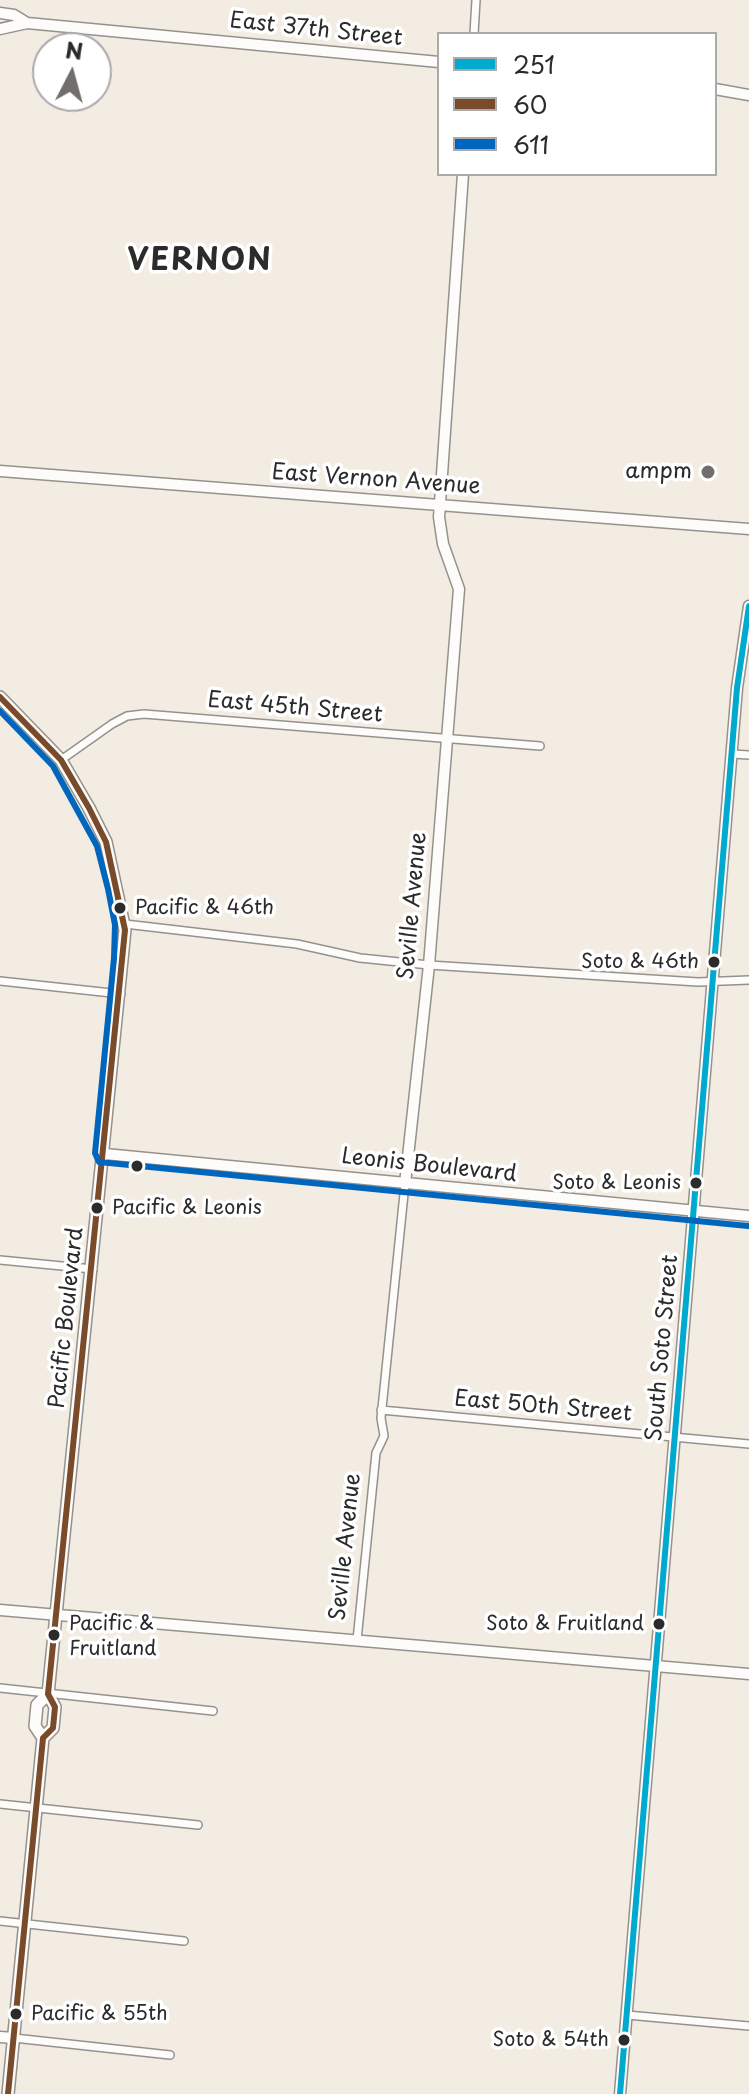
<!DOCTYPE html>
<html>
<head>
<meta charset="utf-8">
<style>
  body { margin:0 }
  #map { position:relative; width:749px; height:2094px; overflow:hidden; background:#f2ece3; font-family:"Playpen Sans",sans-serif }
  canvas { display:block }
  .legend { position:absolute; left:437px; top:32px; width:280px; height:144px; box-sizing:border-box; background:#fff; border:2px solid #aaa; margin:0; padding:10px 14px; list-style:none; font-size:24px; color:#2b2b2b }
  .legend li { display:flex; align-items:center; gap:16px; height:40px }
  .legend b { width:40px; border:2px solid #aaa }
  .north { position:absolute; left:32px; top:32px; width:80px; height:80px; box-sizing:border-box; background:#fff; border:2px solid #aaa; border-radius:50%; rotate:6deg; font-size:22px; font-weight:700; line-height:32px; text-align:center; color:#2b2b2b }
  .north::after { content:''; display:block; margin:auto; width:28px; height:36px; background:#716f6b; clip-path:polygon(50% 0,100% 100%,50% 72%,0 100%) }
</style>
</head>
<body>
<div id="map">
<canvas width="749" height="2094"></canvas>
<ul class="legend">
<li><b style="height:10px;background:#00a9ce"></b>251</li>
<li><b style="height:10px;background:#7a4b2a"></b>60</li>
<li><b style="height:10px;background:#0065bd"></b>611</li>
</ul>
<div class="north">N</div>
</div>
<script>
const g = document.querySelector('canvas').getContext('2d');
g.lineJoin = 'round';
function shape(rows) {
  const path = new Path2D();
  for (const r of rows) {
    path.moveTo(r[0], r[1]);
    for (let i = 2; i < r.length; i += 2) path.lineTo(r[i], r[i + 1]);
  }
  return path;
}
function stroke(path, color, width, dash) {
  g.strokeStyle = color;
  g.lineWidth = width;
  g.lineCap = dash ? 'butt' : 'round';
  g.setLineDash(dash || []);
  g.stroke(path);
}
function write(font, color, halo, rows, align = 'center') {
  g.font = font + ' "Playpen Sans",sans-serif';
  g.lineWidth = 7;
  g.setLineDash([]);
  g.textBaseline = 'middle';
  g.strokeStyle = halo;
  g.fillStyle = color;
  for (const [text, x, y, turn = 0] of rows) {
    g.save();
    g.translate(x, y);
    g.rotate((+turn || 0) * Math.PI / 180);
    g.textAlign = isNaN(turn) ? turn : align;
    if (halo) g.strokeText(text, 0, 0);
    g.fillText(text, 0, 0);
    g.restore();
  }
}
const street = shape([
  [474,34,476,0],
  [732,754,749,755],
  [61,760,112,724,127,716,144,714,540,746],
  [125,924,297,944,360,958,429,965,698,982,749,980],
  [0,981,121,994],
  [0,1260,93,1269],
  [381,1410,749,1444],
  [357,1640,376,1453,384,1436,381,1418,405,1184],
  [0,1688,213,1711],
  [0,1804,198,1825],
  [0,1921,184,1941],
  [627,2015,749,2026],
  [14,2038,170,2055]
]);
const secondary = shape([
  [0,13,14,15,27,23,439,62],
  [0,29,27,23],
  [715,89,749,95],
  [0,471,749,529],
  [105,1154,749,1216],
  [405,1184,429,965,459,589,443,544,439,517,463,174],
  [0,1610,749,1674],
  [0,2037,14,2038],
  [620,2094,737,688,749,606]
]);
const primary = shape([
  [0,697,61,760,89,808,106,842,125,930,48,1694,55,1707,53,1728,43,1738,8,2094],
  [43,1738,35,1726,37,1705,48,1694]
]);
stroke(street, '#95928d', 10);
stroke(secondary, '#95928d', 13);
stroke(primary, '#95928d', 14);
stroke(street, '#fdfcfb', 7);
stroke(secondary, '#fdfcfb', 10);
stroke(primary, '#fdfcfb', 11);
stroke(shape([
  [620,2094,737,688,749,606]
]), '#00a9ce', 6);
stroke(shape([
  [0,697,61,760,89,808,106,842,125,930,48,1694,55,1707,53,1728,43,1738,8,2094]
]), '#7a4b2a', 6);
stroke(shape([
  [0,711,53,766,97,846,108,889,115,925,114,958,95,1153,99,1162,748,1226]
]), '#0065bd', 6);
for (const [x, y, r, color] of [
  [708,472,8,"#716f6b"],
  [120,908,7,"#2b2b2b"],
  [714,962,7,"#2b2b2b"],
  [137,1166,7,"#2b2b2b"],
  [696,1183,7,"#2b2b2b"],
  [97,1208,7,"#2b2b2b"],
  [659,1624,7,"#2b2b2b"],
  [54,1635,7,"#2b2b2b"],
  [16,2014,7,"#2b2b2b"],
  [624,2040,7,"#2b2b2b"]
]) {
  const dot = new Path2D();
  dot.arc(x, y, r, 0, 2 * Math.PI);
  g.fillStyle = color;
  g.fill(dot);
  stroke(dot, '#fff', 3);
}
write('20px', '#2b2b2b', '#fff', [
  ["Pacific & 46th",135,908],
  ["Soto & 46th",699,962,"right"],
  ["Soto & Leonis",681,1183,"right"],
  ["Pacific & Leonis",112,1208],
  ["Pacific &",69,1624],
  ["Fruitland",69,1649],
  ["Soto & Fruitland",644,1624,"right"],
  ["Pacific & 55th",31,2014],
  ["Soto & 54th",609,2040,"right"]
], 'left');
write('22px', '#2b2b2b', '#fff', [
  ["East 37th Street",316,30,6],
  ["East Vernon Avenue",376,480,4],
  ["East 45th Street",295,708,5],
  ["Seville Avenue",413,906,-85],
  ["Leonis Boulevard",429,1166,6],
  ["Pacific Boulevard",67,1318,-84],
  ["South Soto Street",663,1348,-85],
  ["East 50th Street",543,1407,5],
  ["Seville Avenue",346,1547,-84]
]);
write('22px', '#2b2b2b', '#fff', [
  ["ampm",692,472]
], 'right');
g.letterSpacing = '2px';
write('bold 30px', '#2b2b2b', '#fff', [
  ["VERNON",200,262]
]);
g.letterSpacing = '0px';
</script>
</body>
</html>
